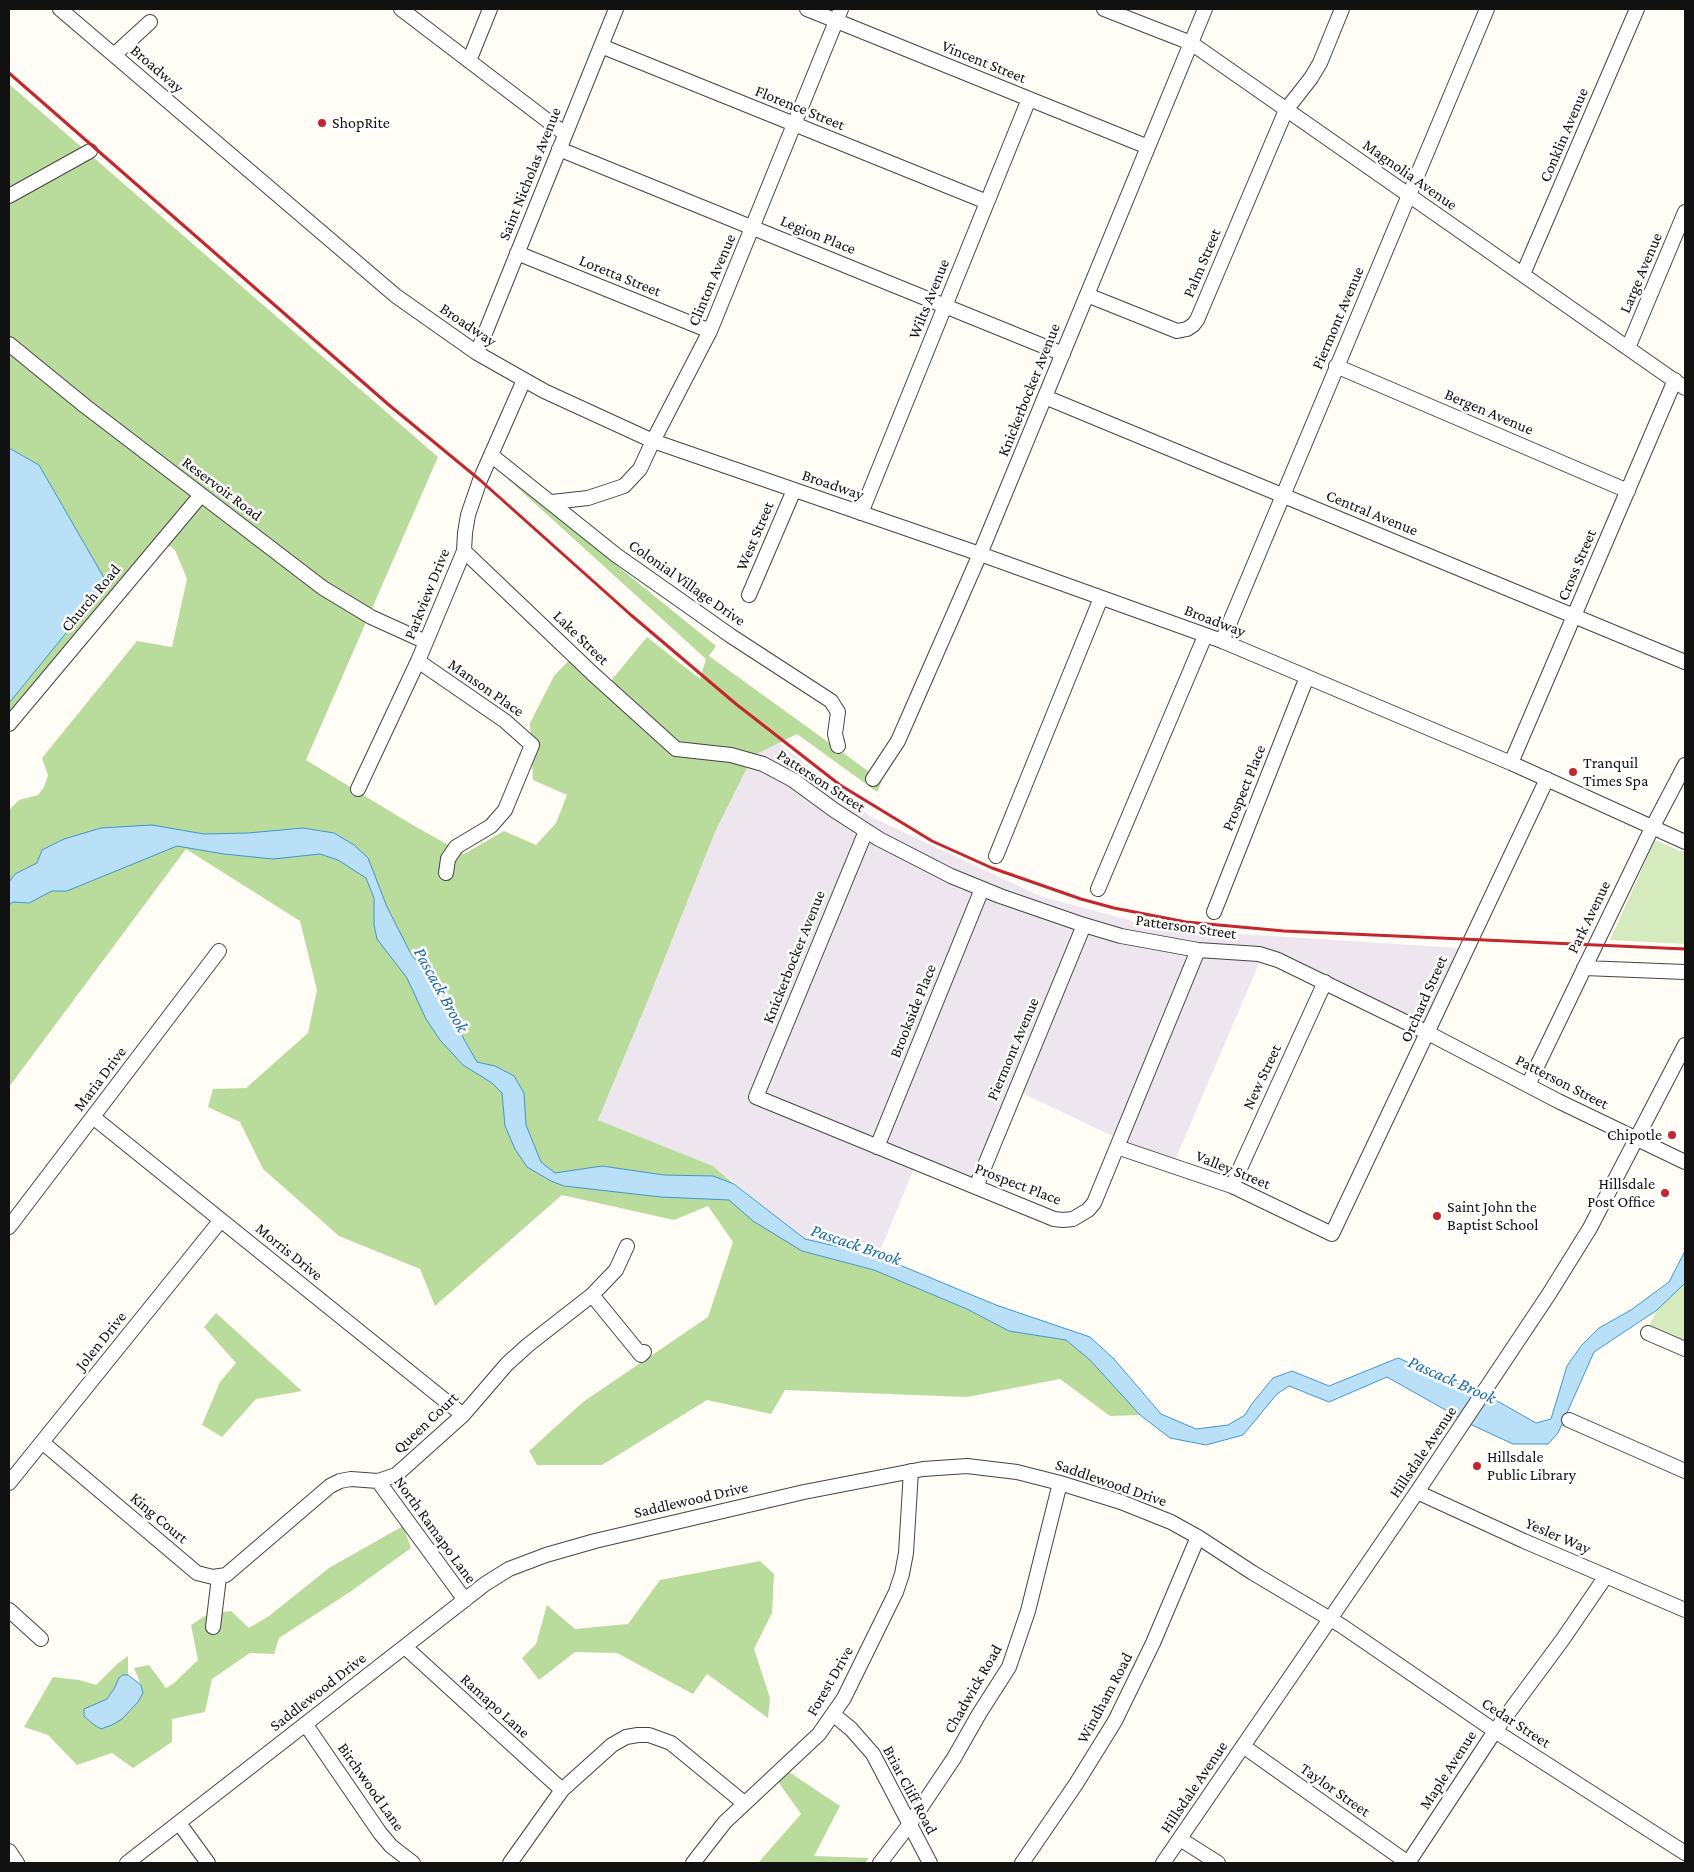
<!DOCTYPE html>
<html>
<head>
<meta charset="utf-8">
<style>
  body { margin:0 }
  #map { position:relative; width:1694px; height:1872px; overflow:hidden; background:#fffdf5; font-family:"Crimson Pro",serif }
  canvas { display:block }
  .frame { position:absolute; inset:0; border:10px solid #111; pointer-events:none }
</style>
</head>
<body>
<div id="map">
<canvas width="1694" height="1872"></canvas>
<div class="frame"></div>
</div>
<script>
const g = document.querySelector('canvas').getContext('2d');
g.lineJoin = 'round';
function fillPath(path, color) {
  g.fillStyle = color;
  g.fill(path, 'evenodd');
}
function shape(rows) {
  const path = new Path2D();
  for (const r of rows) {
    path.moveTo(r[0], r[1]);
    for (let i = 2; i < r.length; i += 2) path.lineTo(r[i], r[i + 1]);
  }
  return path;
}
function stroke(path, color, width, dash) {
  g.strokeStyle = color;
  g.lineWidth = width;
  g.lineCap = dash ? 'butt' : 'round';
  g.setLineDash(dash || []);
  g.stroke(path);
}
function write(font, color, halo, rows, align = 'center') {
  g.font = font + ' "Crimson Pro",serif';
  g.lineWidth = 5;
  g.setLineDash([]);
  g.textBaseline = 'middle';
  g.strokeStyle = halo;
  g.fillStyle = color;
  for (const [text, x, y, turn = 0] of rows) {
    g.save();
    g.translate(x, y);
    g.rotate((+turn || 0) * Math.PI / 180);
    g.textAlign = isNaN(turn) ? turn : align;
    if (halo) g.strokeText(text, 0, 0);
    g.fillText(text, 0, 0);
    g.restore();
  }
}
fillPath(shape([
  [779,743,871,817,1040,896,1162,929,1460,948,1421,1027,1263,954,1173,1165,1018,1091,975,1189,915,1166,878,1256,805,1239,713,1166,598,1120,648,1000,715,832,753,756]
]), '#eee6ef');
fillPath(shape([
  [1655,840,1685,853,1685,944,1610,940],
  [1685,1283,1685,1341,1649,1326,1657,1310]
]), '#d5ebbd');
fillPath(shape([
  [9,84,438,457,306,760,406,821,464,854,504,831,536,845,556,823,567,795,533,780,530,723,554,676,573,656,605,688,647,637,700,679,706,659,487,460,716,646,709,656,882,781,877,792,797,734,753,756,715,832,648,1000,598,1120,713,1166,734,1184,747,1200,802,1251,874,1270,967,1309,1009,1331,1066,1340,1090,1360,1140,1415,1110,1416,1060,1379,967,1397,785,1390,771,1414,707,1400,602,1465,537,1465,529,1451,583,1402,708,1317,733,1242,708,1206,674,1220,562,1195,435,1306,420,1269,339,1236,263,1169,240,1122,208,1107,213,1089,246,1088,308,1033,317,990,300,921,186,849,9,1087,9,810,19,800,38,795,44,787,48,775,42,758,137,641,172,647,187,579,175,550,163,541,9,724,9,703,39,465,9,448],
  [216,1313,302,1391,256,1399,222,1437,202,1425,220,1382,236,1363,204,1327],
  [403,1526,411,1548,350,1592,279,1638,274,1654,250,1653,212,1679,205,1712,172,1719,172,1742,133,1768,112,1753,77,1765,48,1735,24,1727,53,1677,79,1680,96,1685,117,1664,128,1656,128,1675,123,1675,119,1678,114,1689,107,1699,84,1716,93,1724,101,1729,141,1685,134,1668,149,1665,166,1688,174,1683,198,1660,191,1625,208,1614,231,1611,249,1628,269,1616,329,1568],
  [760,1561,774,1574,772,1613,754,1649,770,1698,768,1718,707,1674,693,1694,617,1653,575,1652,539,1680,522,1658,536,1644,547,1605,575,1629,628,1624,660,1580],
  [789,1772,840,1806,814,1856,869,1858,865,1863,758,1863,801,1814,777,1780]
]), '#b9dc9c');
const water = shape([
  [9,448,39,465,107,583,9,703,9,448],
  [152,825,204,834,248,833,303,828,334,833,354,845,368,858,387,907,411,954,429,978,477,1062,495,1066,514,1076,524,1093,526,1125,541,1162,555,1173,602,1166,664,1175,713,1176,734,1184,805,1239,878,1256,996,1305,1090,1337,1114,1359,1161,1414,1196,1429,1228,1425,1245,1415,1251,1405,1273,1378,1292,1371,1329,1386,1398,1358,1492,1398,1536,1423,1551,1419,1567,1366,1581,1346,1599,1328,1631,1310,1669,1282,1685,1251,1685,1283,1657,1310,1594,1352,1558,1433,1548,1444,1513,1444,1474,1426,1387,1377,1329,1402,1289,1386,1277,1394,1243,1435,1206,1445,1170,1438,1140,1415,1090,1360,1066,1340,1009,1331,967,1309,874,1270,802,1251,753,1221,729,1200,661,1197,564,1186,551,1181,527,1167,515,1149,505,1126,502,1093,492,1083,463,1065,440,1040,426,1019,407,978,377,939,374,925,374,898,366,878,338,860,320,854,273,859,224,854,177,846,67,891,52,891,29,903,13,902,9,905,9,882,15,874,37,863,42,850,64,839,101,828,152,825],
  [123,1675,128,1675,141,1685,143,1693,138,1702,122,1719,112,1725,101,1729,93,1724,84,1716,84,1709,107,1699,114,1689,119,1678,123,1675]
]);
fillPath(water, '#b9e0f7');
stroke(water, '#3f96cf', 1);
const minor = shape([
  [60,9,396,296,477,353,544,391,653,441,980,554,1222,641,1511,763,1685,842],
  [401,9,565,134],
  [807,9,1148,147],
  [1104,9,1191,43,1685,388],
  [601,46,987,202],
  [114,55,150,22],
  [469,61,490,9],
  [559,149,1063,354],
  [9,196,90,151],
  [517,253,710,331],
  [1523,274,1637,9],
  [1087,295,1177,331,1187,329,1193,325,1197,320,1286,110,1311,78,1320,63,1342,9],
  [9,344,85,406,323,588,371,617,426,642],
  [1628,348,1685,212],
  [477,353,616,9],
  [1336,366,1628,491],
  [1045,397,1685,662],
  [491,455,616,555,731,636,831,701,838,712,835,734,838,746],
  [552,502,588,498,624,486,640,469,653,441,710,331,841,9],
  [861,513,1029,99],
  [464,551,593,674,676,749,731,755,763,764,793,780,834,810,879,839,951,876,1000,896,1084,925,1121,936,1198,950,1259,954,1278,960,1428,1033,1558,1101,1685,1162],
  [749,595,794,490],
  [1222,641,1487,9],
  [418,661,505,721,532,745,505,810,491,826,456,847,448,859,446,873],
  [9,724,201,495],
  [1511,763,1675,380],
  [873,779,898,741,980,554,1205,9],
  [358,789,418,661,464,551,465,533,468,515,480,480,524,380],
  [866,831,756,1097,1054,1219,1063,1220,1073,1219,1088,1210,1094,1203,1198,950],
  [996,856,1101,598],
  [1098,889,1205,636],
  [1214,912,1307,677],
  [1584,968,1685,972],
  [1528,1085,1652,828,1685,765],
  [93,1117,463,1415],
  [877,1147,982,889],
  [1117,1147,1232,1186,1332,1234,1547,779],
  [1232,1186,1325,982],
  [976,1187,1084,925],
  [9,1227,219,951],
  [592,1295,641,1355,644,1352],
  [1648,1333,1685,1349],
  [1569,1420,1685,1471],
  [42,1442,197,1573,213,1577,226,1575,330,1486,340,1481,351,1479,378,1481,396,1475,463,1415,507,1364,528,1345,592,1295,616,1270,627,1246],
  [378,1481,465,1600],
  [9,1483,221,1220],
  [1417,1492,1524,1541,1685,1610],
  [9,1610,41,1639],
  [213,1627,219,1577],
  [405,1647,562,1790],
  [834,1715,851,1729,873,1754,930,1863],
  [306,1725,380,1833,391,1846,413,1863],
  [1243,1746,1408,1863],
  [179,1823,208,1863],
  [1180,1839,1218,1863],
  [9,1851,17,1863],
  [127,1863,485,1584,509,1569,546,1555,595,1541,804,1492,923,1469,967,1466,1017,1472,1060,1483,1121,1502,1171,1522,1198,1537,1253,1573,1342,1626,1495,1731,1685,1853],
  [510,1863,562,1790,612,1745,626,1737,638,1735,649,1735,671,1743,744,1803],
  [693,1863,725,1822,819,1734,844,1698,896,1592,902,1574,906,1553,911,1471],
  [880,1863,909,1825,954,1758,979,1714,1009,1667,1028,1611,1060,1483],
  [1022,1863,1076,1784,1115,1721,1153,1643,1198,1537],
  [1163,1863,1417,1492,1549,1294,1590,1228,1685,1045],
  [1408,1863,1495,1731,1563,1639,1606,1576]
]);
stroke(minor, '#444', 16);
stroke(minor, '#fff', 14);
stroke(shape([
  [9,73,389,405,480,480,631,615,736,704,840,785,932,841,992,868,1081,899,1114,908,1186,922,1284,931,1685,949]
]), '#c4262e', 3);
for (const [x, y, r, color] of [
  [322,123,5,"#c4262e"],
  [1573,772,5,"#c4262e"],
  [1672,1135,5,"#c4262e"],
  [1665,1193,5,"#c4262e"],
  [1437,1216,5,"#c4262e"],
  [1477,1466,5,"#c4262e"]
]) {
  const dot = new Path2D();
  dot.arc(x, y, r, 0, 2 * Math.PI);
  g.fillStyle = color;
  g.fill(dot);
  stroke(dot, '#fff', 2);
}
write('16px', '#111', '#fff', [
  ["Vincent Street",984,62,22],
  ["Broadway",157,69,41],
  ["Florence Street",800,108,22],
  ["Conklin Avenue",1564,135,-67],
  ["Saint Nicholas Avenue",530,174,-68],
  ["Magnolia Avenue",1410,175,35],
  ["Legion Place",818,235,22],
  ["Palm Street",1202,263,-67],
  ["Large Avenue",1641,273,-67],
  ["Loretta Street",620,276,22],
  ["Clinton Avenue",712,280,-67],
  ["Wilts Avenue",929,299,-68],
  ["Piermont Avenue",1338,318,-67],
  ["Broadway",468,325,34],
  ["Knickerbocker Avenue",1029,390,-68],
  ["Bergen Avenue",1489,412,23],
  ["Broadway",833,485,19],
  ["Reservoir Road",222,489,37],
  ["Central Avenue",1372,513,22],
  ["West Street",755,536,-67],
  ["Cross Street",1577,565,-67],
  ["Colonial Village Drive",687,583,35],
  ["Parkview Drive",427,594,-68],
  ["Church Road",91,598,-50],
  ["Broadway",1215,621,21],
  ["Lake Street",581,638,44],
  ["Manson Place",486,688,35],
  ["Patterson Street",821,781,33],
  ["Prospect Place",1244,788,-68],
  ["Park Avenue",1589,917,-64],
  ["Patterson Street",1186,927,8],
  ["Knickerbocker Avenue",794,957,-68],
  ["Orchard Street",1424,999,-66],
  ["Brookside Place",913,1011,-68],
  ["Piermont Avenue",1013,1049,-67],
  ["New Street",1262,1077,-65],
  ["Maria Drive",100,1079,-53],
  ["Patterson Street",1562,1082,27],
  ["Valley Street",1233,1170,22],
  ["Prospect Place",1018,1184,21],
  ["Morris Drive",289,1252,39],
  ["Jolen Drive",101,1341,-51],
  ["Queen Court",426,1423,-43],
  ["Hillsdale Avenue",1423,1452,-56],
  ["Saddlewood Drive",1111,1483,19],
  ["Saddlewood Drive",691,1500,-13],
  ["King Court",159,1518,40],
  ["North Ramapo Lane",435,1530,54],
  ["Yesler Way",1558,1536,23],
  ["Forest Drive",830,1681,-60],
  ["Chadwick Road",973,1689,-60],
  ["Saddlewood Drive",318,1692,-38],
  ["Windham Road",1105,1698,-62],
  ["Ramapo Lane",495,1706,42],
  ["Cedar Street",1516,1723,33],
  ["Maple Avenue",1448,1770,-57],
  ["Birchwood Lane",371,1787,55],
  ["Hillsdale Avenue",1194,1787,-56],
  ["Briar Cliff Road",910,1790,62],
  ["Taylor Street",1335,1790,35]
]);
write('16px', '#111', '#fff', [
  ["ShopRite",332,123],
  ["Tranquil",1583,763],
  ["Times Spa",1583,781],
  ["Chipotle",1662,1135,"right"],
  ["Hillsdale",1655,1184,"right"],
  ["Post Office",1655,1202,"right"],
  ["Saint John the",1447,1207],
  ["Baptist School",1447,1225],
  ["Hillsdale",1487,1457],
  ["Public Library",1487,1475]
], 'left');
write('italic 18px', '#1768a6', '#fff', [
  ["Pascack Brook",441,990,61],
  ["Pascack Brook",856,1245,19],
  ["Pascack Brook",1452,1380,24]
]);
</script>
</body>
</html>
